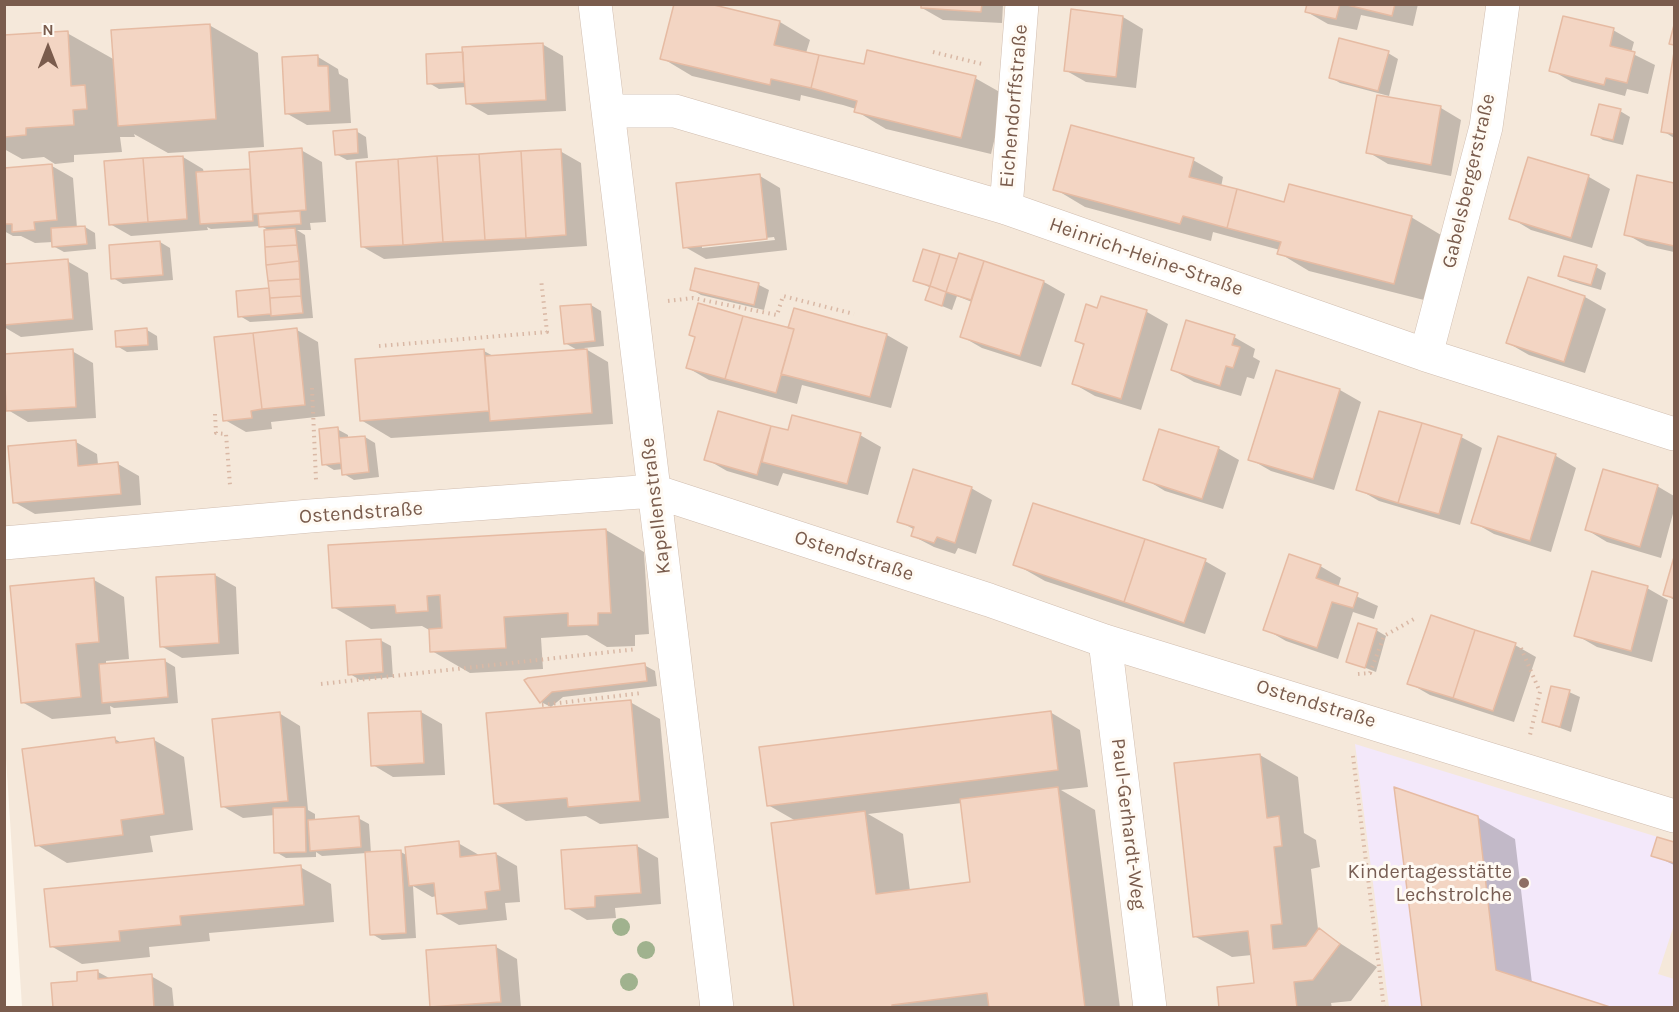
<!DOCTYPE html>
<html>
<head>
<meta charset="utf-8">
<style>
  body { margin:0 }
  #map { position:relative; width:1679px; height:1012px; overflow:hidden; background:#fdf6ec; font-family:Karla,sans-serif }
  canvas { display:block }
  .frame { position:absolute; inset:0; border:6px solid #7a5c4d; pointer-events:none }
  .north { position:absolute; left:18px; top:18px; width:60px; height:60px; -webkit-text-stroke:4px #fffaf3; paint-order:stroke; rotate:0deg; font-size:16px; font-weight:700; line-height:24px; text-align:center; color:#7a5c4d }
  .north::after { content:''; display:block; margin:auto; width:21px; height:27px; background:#7a5c4d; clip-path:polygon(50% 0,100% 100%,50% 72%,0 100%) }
</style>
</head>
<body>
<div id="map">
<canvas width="1679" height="1012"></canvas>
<div class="frame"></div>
<div class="north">N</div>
</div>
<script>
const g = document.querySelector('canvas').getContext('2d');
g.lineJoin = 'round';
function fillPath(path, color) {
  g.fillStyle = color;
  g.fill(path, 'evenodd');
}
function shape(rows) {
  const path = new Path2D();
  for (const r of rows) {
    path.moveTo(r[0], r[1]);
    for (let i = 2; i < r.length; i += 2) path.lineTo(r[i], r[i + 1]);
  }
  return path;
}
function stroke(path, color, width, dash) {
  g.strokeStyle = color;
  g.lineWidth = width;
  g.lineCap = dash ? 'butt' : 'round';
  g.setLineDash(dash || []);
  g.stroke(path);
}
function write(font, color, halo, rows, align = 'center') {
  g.font = font + ' Karla,sans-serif';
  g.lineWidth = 6;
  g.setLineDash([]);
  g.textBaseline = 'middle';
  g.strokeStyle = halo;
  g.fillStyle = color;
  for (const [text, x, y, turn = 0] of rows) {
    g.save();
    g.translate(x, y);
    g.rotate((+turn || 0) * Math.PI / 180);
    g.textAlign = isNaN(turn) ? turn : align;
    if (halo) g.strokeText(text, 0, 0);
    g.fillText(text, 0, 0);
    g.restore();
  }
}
fillPath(shape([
  [4,5,1674,5,1674,1007,22,1007,4,727]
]), '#f5e8da');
fillPath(shape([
  [1355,744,1674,842,1674,925,1658,974,1674,979,1674,1007,1389,1007]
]), '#f3e8fa');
fillPath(shape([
  [923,4,1003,4,1002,23,943,20,922,8],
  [1309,4,1418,4,1413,26,1361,15,1357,30,1328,24,1307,12],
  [1123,17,1143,29,1136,88,1086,82,1065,70],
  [780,22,810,40,806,53,865,66,975,78,1005,95,991,154,886,129,856,111,856,109,843,105,801,95,800,101,692,76,662,58],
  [209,25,258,53,264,147,168,153,134,134,135,137,120,137,122,152,74,155,74,162,55,164,44,157,22,159,4,149,4,37,67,33,115,60],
  [1613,30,1634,42,1631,53,1655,65,1648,94,1627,89,1625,96,1572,82,1551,70],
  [542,44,563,56,566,111,488,115,467,103,466,87,439,89,429,83,464,53],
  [1388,53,1398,59,1389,96,1340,83,1330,77],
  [318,57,338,69,339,74,348,79,351,123,307,125,286,113],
  [1674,59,1674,138,1663,131],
  [1441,108,1461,120,1451,176,1388,164,1368,152],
  [1620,111,1630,117,1623,145,1603,140,1593,134],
  [356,131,366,137,368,158,347,160,336,154],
  [301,150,322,162,326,222,310,223,311,230,297,230,305,235,313,318,250,322,240,316,270,290,270,231,261,226,211,229,207,227,208,230,131,236,110,224,183,157,203,169,204,173,252,172],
  [560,151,581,163,587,246,384,259,363,247],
  [1529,159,1589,177,1610,189,1592,248,1531,230,1511,218],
  [1193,160,1223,177,1221,187,1285,204,1411,217,1441,235,1424,300,1309,271,1279,253,1280,250,1213,232,1211,241,1085,207,1055,189],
  [52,166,73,178,77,228,85,227,95,233,96,249,64,252,53,246,53,242,35,243,21,236,13,236,4,231,4,169],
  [760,176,780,188,787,250,706,259,685,247],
  [774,237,775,240,702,248,702,245],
  [1638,177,1674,184,1674,252,1647,246,1626,234],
  [160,242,170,248,173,280,123,284,113,278],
  [924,251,958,261,960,255,1044,282,1065,294,1041,367,982,348,961,336,972,302,957,296,952,310,927,300,931,288,915,280],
  [67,261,88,273,93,330,21,337,4,327,4,266],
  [1596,267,1606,273,1601,290,1570,281,1560,275],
  [696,270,759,285,769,290,764,310,701,295,691,289],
  [1529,279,1585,297,1606,309,1585,373,1529,355,1508,343],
  [1102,298,1147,312,1168,324,1141,410,1095,396,1074,384,1085,346,1077,341,1098,310],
  [591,305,601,311,604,346,584,348,608,362,613,424,391,438,361,420,484,351,495,357,579,351,565,343],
  [795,310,887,335,908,347,891,408,802,385,797,404,709,380,688,368,790,330],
  [147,330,157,336,158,350,127,352,117,346],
  [297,330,318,342,325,416,271,422,272,429,246,432,225,420],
  [1234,337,1255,349,1253,357,1260,361,1254,379,1247,377,1241,396,1194,382,1173,370],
  [72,351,93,363,96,418,28,422,8,410],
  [1277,372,1340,390,1361,402,1334,490,1271,471,1250,459],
  [719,413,789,432,860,435,881,447,868,495,783,473,778,486,727,471,706,459],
  [337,429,348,435,348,439,365,437,375,443,379,477,354,480,344,474,343,469,334,470,324,464],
  [1461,437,1482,448,1460,525,1379,501,1358,489],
  [1499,438,1556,456,1576,468,1551,552,1494,534,1473,522],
  [76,442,97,454,98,465,118,464,139,476,141,505,35,514,14,502],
  [1218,448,1239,460,1223,509,1165,491,1145,479],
  [1657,486,1674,496,1674,510,1661,558,1607,542,1587,530],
  [971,488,992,500,976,554,958,548,955,554,934,547,913,536,915,530,899,521],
  [606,530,644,552,649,634,635,635,635,646,607,647,587,635,541,638,543,669,470,673,432,651,431,631,422,626,371,629,333,607],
  [1205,561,1226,573,1205,634,1045,581,1015,564],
  [1674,562,1674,600,1665,594],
  [1320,566,1341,578,1338,588,1378,606,1374,619,1353,612,1338,659,1286,641,1265,629],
  [215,575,236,587,239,654,182,658,161,646],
  [94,580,124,597,129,659,106,661,106,665,165,661,175,667,178,703,114,708,110,706,111,714,52,719,22,702],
  [1647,588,1668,600,1652,662,1597,647,1576,635],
  [1376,630,1386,636,1376,672,1348,661],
  [380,640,391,646,393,677,360,680,350,674],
  [1515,645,1536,657,1514,722,1430,695,1409,683],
  [644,665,655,671,657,686,563,697,551,707,541,702,526,681],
  [1569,692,1580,697,1571,732,1544,722],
  [630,702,660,719,669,818,600,824,586,816,526,821,496,804],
  [421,712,442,724,445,775,393,777,373,765],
  [1050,712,1080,730,1088,787,1061,790,1095,810,1120,1008,796,1008,796,821,768,805],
  [962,803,972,884,910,891,903,834,868,814],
  [279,713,300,726,308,810,315,814,315,821,358,818,369,824,371,853,401,852,408,856,458,843,479,855,496,854,517,866,520,902,505,903,507,920,459,925,438,913,437,896,432,897,413,886,416,938,382,940,372,934,367,853,322,856,316,852,316,857,286,858,276,852,275,815,243,818,222,806],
  [115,739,123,744,154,740,184,757,193,830,150,836,153,852,67,863,37,845],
  [1260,755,1298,777,1304,833,1316,840,1320,867,1311,869,1318,929,1377,967,1351,1001,1331,1003,1332,1008,1221,1008,1255,984,1252,955,1232,957,1194,936],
  [1477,817,1515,839,1532,983,1424,1008],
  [1658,839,1674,844,1674,865,1653,855],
  [637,846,658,858,661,904,615,908,616,918,587,920,567,908],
  [300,867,331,884,334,922,209,933,210,941,149,947,150,957,82,964,51,946],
  [496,947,517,959,521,1008,431,1006],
  [98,972,111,979,151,976,172,988,174,1008,54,1008,79,982]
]), '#0003');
const building = shape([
  [674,4,710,4,780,21,774,45,819,55,811,88,771,79,770,85,660,59,674,4],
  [921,4,982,4,981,12,921,8,921,4],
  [1307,4,1340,4,1336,19,1305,12,1307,4],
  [1343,4,1395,4,1392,16,1343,4],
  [1071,9,1123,16,1116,77,1064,71,1071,9],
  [1563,16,1614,28,1610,46,1635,52,1627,83,1606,78,1604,85,1549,71,1563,16],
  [210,24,216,119,118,126,111,30,210,24],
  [1674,25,1674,45,1669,44,1674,25],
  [68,31,71,86,85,85,87,109,73,110,74,125,26,128,26,135,5,137,4,35,68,31],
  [1339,38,1389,51,1378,91,1329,78,1339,38],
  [543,43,546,100,466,104,462,47,543,43],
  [867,50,976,76,961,138,854,112,857,101,811,88,819,55,864,64,867,50],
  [463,52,464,82,427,84,426,54,463,52],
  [1674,52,1674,134,1661,132,1674,52],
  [318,55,318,66,328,66,330,111,285,114,282,57,318,55],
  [1377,95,1441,106,1431,165,1366,153,1377,95],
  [1599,104,1621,109,1613,140,1591,135,1599,104],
  [1071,125,1194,158,1189,177,1237,189,1227,228,1183,216,1180,224,1053,190,1071,125],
  [357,129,358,153,335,155,333,131,357,129],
  [302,148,306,210,253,214,249,152,302,148],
  [561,149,566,235,526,238,521,151,561,149],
  [521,151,526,238,485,240,479,154,521,151],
  [479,154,485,240,443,242,437,156,479,154],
  [183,156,187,219,148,222,143,158,183,156],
  [437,156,443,242,403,245,398,159,437,156],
  [1528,157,1589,175,1571,238,1509,219,1528,157],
  [143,158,148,222,109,225,104,161,143,158],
  [398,159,403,245,361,247,356,162,398,159],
  [52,164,57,220,34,222,35,230,12,232,12,224,4,224,4,168,52,164],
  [250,169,253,221,200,224,196,172,250,169],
  [760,174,767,239,683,248,676,183,760,174],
  [1637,175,1674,183,1674,246,1624,235,1637,175],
  [1289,184,1412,216,1394,284,1277,254,1281,242,1227,228,1237,189,1284,202,1289,184],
  [300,211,301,224,259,227,258,214,300,211],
  [85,226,87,244,52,247,51,228,85,226],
  [295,228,297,245,265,247,264,230,295,228],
  [160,241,163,275,111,279,109,245,160,241],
  [297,245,299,261,266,265,265,247,297,245],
  [923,249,940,254,930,286,913,281,923,249],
  [959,253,984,261,971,300,946,292,959,253],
  [940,254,957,259,946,292,930,286,940,254],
  [1564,256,1597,265,1591,285,1558,276,1564,256],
  [68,259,73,319,4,325,4,264,68,259],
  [299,261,300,279,268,281,266,265,299,261],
  [984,261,1044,281,1020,356,960,337,984,261],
  [695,268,759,283,754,305,690,290,695,268],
  [1528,277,1585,296,1564,362,1506,343,1528,277],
  [300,279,301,296,270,298,268,281,300,279],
  [930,286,946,292,942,306,925,300,930,286],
  [269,288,271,314,238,317,236,291,269,288],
  [301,296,303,313,271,316,270,298,301,296],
  [1101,296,1147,310,1121,399,1072,384,1084,344,1075,341,1086,304,1097,308,1101,296],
  [698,303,743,316,725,379,686,368,695,337,689,335,698,303],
  [591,304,595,341,564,344,560,306,591,304],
  [794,308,887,334,870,397,781,374,794,329,788,328,794,308],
  [743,316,794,329,776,393,725,379,743,316],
  [1186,320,1235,335,1232,345,1240,347,1233,368,1226,366,1220,386,1171,370,1186,320],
  [147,328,148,345,116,347,115,331,147,328],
  [297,328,305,405,262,409,253,333,297,328],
  [253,333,262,409,251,411,252,418,223,421,214,337,253,333],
  [73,349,76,407,6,411,4,354,73,349],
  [484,349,489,411,360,421,355,359,484,349],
  [587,349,592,413,490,421,485,356,587,349],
  [1276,370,1340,389,1313,479,1248,460,1276,370],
  [718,411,771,426,757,475,704,460,718,411],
  [1379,411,1422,423,1398,503,1356,490,1379,411],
  [792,415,861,433,847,484,762,462,771,426,788,430,792,415],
  [1422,423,1462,435,1439,514,1398,503,1422,423],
  [338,427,341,463,322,465,319,429,338,427],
  [1159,429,1219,447,1202,499,1143,480,1159,429],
  [365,436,369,472,342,475,339,438,365,436],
  [1498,436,1556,454,1530,541,1471,523,1498,436],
  [76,440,78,466,118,462,121,494,13,503,8,446,76,440],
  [913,469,972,487,955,543,937,537,934,543,911,536,914,527,897,522,913,469],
  [1603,469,1658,485,1640,547,1585,530,1603,469],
  [1033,503,1145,539,1124,602,1013,565,1033,503],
  [606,529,611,613,598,613,598,625,568,626,568,613,504,617,506,648,430,652,429,629,442,628,440,595,427,596,428,611,396,613,395,605,332,608,328,545,606,529],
  [1145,539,1206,559,1184,623,1124,602,1145,539],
  [1289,554,1321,565,1316,578,1358,593,1353,608,1332,602,1317,648,1263,630,1289,554],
  [1674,557,1674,598,1663,595,1674,557],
  [1592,571,1648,586,1631,651,1574,636,1592,571],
  [215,574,219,643,160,647,156,577,215,574],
  [94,578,99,642,76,644,81,697,21,703,10,586,94,578],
  [1431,615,1475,630,1453,698,1407,684,1431,615],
  [1358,623,1377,629,1365,668,1346,662,1358,623],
  [1475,630,1516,643,1493,711,1453,698,1475,630],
  [381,639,383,672,348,675,346,641,381,639],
  [165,659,168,697,102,703,99,664,165,659],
  [645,663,647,681,552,692,540,703,524,680,528,678,645,663],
  [1551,686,1570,690,1560,727,1542,722,1551,686],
  [631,700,640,801,568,807,567,798,494,804,486,713,631,700],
  [421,711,424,763,371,766,368,713,421,711],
  [1051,711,1058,770,767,806,759,747,1051,711],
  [280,712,288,801,221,807,212,719,280,712],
  [115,737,116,743,154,738,164,814,121,820,123,835,35,846,22,749,115,737],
  [1260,754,1267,818,1279,816,1282,846,1274,847,1282,924,1271,925,1273,949,1306,946,1319,928,1340,944,1313,980,1294,982,1297,1008,1219,1008,1217,987,1254,983,1248,931,1193,937,1174,763,1260,754],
  [1058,787,1085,1008,989,1008,987,993,892,1005,892,1008,794,1008,771,823,865,811,876,894,970,882,960,799,1058,787],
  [1394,787,1478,816,1496,970,1613,1008,1422,1008,1394,787],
  [305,807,306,852,274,853,273,808,305,807],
  [359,816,361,847,310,851,308,820,359,816],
  [1657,837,1674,842,1674,863,1651,856,1657,837],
  [459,841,460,857,496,853,500,890,485,892,487,909,437,914,434,883,409,886,405,847,459,841],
  [637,845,641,893,595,896,595,907,565,909,561,850,637,845],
  [401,850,406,933,370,935,365,852,401,850],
  [301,865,304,905,180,916,181,925,119,931,120,941,50,947,44,889,301,865],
  [496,945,501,1002,430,1007,426,950,496,945],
  [98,970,98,979,152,974,154,1008,53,1008,51,983,77,981,77,972,98,970]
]);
fillPath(building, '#f3d5c3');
stroke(building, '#e6bba3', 1.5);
const minor = shape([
  [595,4,717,1008],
  [610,111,675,111,1006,208,1426,355,1674,434],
  [1006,208,1022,4],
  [1426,355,1486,127,1503,4],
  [4,543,310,516,654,491,989,600,1105,641,1674,816],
  [1105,641,1150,1008]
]);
stroke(minor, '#d1beb0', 34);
stroke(shape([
  [933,52,982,64],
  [668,301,693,298,777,315,783,296,854,314],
  [379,346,547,332,541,279],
  [312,388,316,480],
  [215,414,216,433,226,434,230,485],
  [1521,648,1540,692,1530,735],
  [1358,674,1370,673,1384,636,1414,619],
  [321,684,637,649],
  [542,705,642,693],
  [1353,756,1384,1008]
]), '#d9b8a5', 4, [1.5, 4.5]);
stroke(minor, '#fff', 33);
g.fillStyle = '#a0b28e';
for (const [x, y] of [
  [621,927],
  [646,950],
  [629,982]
]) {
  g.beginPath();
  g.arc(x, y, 9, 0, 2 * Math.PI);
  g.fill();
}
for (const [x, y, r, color] of [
  [1524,883,6,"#8d6e63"]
]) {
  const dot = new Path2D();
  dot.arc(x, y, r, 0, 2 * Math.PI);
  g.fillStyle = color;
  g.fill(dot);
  stroke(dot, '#fffaf3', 2);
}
write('20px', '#7a5c4d', '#fffaf3', [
  ["Eichendorffstraße",1014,106,-85],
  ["Gabelsbergerstraße",1469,181,-77],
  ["Heinrich-Heine-Straße",1146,257,19],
  ["Kapellenstraße",656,506,-97],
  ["Ostendstraße",361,513,-4],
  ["Ostendstraße",854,556,18],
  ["Ostendstraße",1316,704,17],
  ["Paul-Gerhardt-Weg",1128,824,83]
]);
write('20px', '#785e54', '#fffaf3', [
  ["Kindertagesstätte",1512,872],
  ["Lechstrolche",1512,895]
], 'right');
</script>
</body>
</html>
